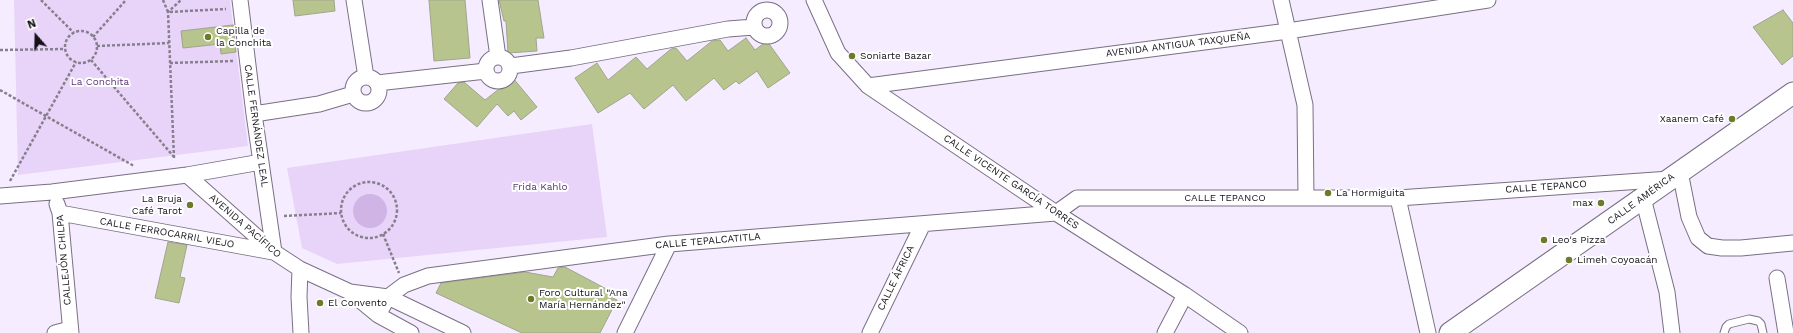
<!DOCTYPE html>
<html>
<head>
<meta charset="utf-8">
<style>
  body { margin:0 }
  #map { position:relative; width:1793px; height:333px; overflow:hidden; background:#f6ecff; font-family:"Work Sans",sans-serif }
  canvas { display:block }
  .north { position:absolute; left:16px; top:16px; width:40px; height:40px; -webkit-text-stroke:3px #fff; paint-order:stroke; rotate:340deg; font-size:11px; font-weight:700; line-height:16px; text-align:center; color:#151119 }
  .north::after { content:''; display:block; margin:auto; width:14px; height:18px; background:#151119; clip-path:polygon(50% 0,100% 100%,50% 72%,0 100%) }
</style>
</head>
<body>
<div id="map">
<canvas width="1793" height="333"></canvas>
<div class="north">N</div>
</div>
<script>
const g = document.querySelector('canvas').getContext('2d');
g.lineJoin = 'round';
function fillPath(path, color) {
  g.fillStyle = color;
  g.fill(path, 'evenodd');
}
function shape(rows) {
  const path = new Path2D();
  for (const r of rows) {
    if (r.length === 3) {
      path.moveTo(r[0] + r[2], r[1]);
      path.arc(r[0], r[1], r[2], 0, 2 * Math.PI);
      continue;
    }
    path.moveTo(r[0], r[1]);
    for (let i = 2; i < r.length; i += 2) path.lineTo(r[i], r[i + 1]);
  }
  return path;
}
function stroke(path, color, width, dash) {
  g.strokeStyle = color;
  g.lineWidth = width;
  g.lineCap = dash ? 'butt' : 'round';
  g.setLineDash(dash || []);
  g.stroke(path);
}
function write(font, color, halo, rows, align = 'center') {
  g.font = font + ' "Work Sans",sans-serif';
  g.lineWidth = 4;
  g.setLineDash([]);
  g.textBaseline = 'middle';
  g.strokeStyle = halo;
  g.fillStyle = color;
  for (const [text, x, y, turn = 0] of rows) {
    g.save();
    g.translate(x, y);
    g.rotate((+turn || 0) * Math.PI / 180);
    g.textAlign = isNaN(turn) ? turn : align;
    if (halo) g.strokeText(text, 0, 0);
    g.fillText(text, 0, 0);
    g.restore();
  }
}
fillPath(shape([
  [14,0,230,0,248,146,18,175],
  [592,124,607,237,337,264,302,248,287,168]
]), '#e8d3f9');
fillPath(shape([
  [370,211,17]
]), '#cfb4e5');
const building = shape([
  [293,0,334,0,335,11,295,16,293,0],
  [429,0,465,0,470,58,434,61,429,0],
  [499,0,538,0,544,38,536,38,537,51,508,53,506,21,504,21,499,0],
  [1783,10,1793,23,1793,56,1782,65,1753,27,1783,10],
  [233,25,236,52,221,54,220,44,183,48,181,31,233,25],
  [746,38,755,50,767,41,790,73,768,88,757,71,739,84,736,81,724,90,714,78,686,101,673,85,644,109,630,93,598,113,575,78,597,63,608,80,636,57,647,69,671,49,676,48,687,61,712,41,720,40,728,51,746,38],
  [513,78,537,107,521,120,514,111,508,116,497,104,477,127,444,99,458,83,464,82,485,100,513,78],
  [168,242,187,245,180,277,185,278,179,303,155,298,168,242],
  [565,267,612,292,610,297,617,300,600,333,522,333,436,293,441,283,525,272,553,277,558,268,565,267]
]);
fillPath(building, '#b8c48e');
stroke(building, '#9fa58d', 1);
const lane = shape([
  [1724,333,1726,327,1729,324,1749,319,1758,321,1761,324,1763,333]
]);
const street = shape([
  [240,0,254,114,274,252],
  [354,0,366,77],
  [490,0,498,57],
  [814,0,838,53,868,86,1056,213,1185,295,1240,333],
  [1281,0,1305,105,1306,198],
  [767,23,13],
  [498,69,12],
  [511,66,571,58,728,29,754,27],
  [366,90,13],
  [377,83,486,71],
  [868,86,1288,31,1488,0],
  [254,114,319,104,353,94],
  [1680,172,1689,217,1698,238,1708,246,1722,248,1741,248,1793,243],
  [187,175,274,252,300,269,350,292,378,315,411,333],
  [0,196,52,192,187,175,261,162],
  [1398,198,1428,333],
  [1643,198,1667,292,1672,333],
  [57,204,60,213,71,333],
  [60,213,273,252],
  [1056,213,1077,198,1398,198,1670,179],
  [300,269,299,297,301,333],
  [1777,278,1786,333],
  [350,292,388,297,463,333],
  [378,315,388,297,404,285,428,276,669,244,1056,213],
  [55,333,70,329],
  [625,333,669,244],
  [870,333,923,224],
  [1165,333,1185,295]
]);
const secondary = shape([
  [1450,333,1793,93]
]);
stroke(lane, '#7a6f83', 9);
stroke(street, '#7a6f83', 17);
stroke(secondary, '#7a6f83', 23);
stroke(shape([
  [41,0,74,33],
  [163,0,168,12,226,9],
  [81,47,16],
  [93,37,126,0],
  [97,46,169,43],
  [0,50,65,49],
  [91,60,174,157],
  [170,63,233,61],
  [0,90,134,166],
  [174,158,168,12,181,0],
  [10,181,76,62],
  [369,210,28],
  [284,216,341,213],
  [383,234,399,273]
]), '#867f8d', 2.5, [3, 2]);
stroke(lane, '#fff', 7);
stroke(street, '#fff', 15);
stroke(secondary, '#fff', 21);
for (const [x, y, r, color] of [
  [208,37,4,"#6d7b28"],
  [852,56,4,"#6d7b28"],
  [1732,119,4,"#6d7b28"],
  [1328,193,4,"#6d7b28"],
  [1601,203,4,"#6d7b28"],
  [190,205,4,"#6d7b28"],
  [1544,240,4,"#6d7b28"],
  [1569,260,4,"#6d7b28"],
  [531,299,4,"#6d7b28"],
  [320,303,4,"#6d7b28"]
]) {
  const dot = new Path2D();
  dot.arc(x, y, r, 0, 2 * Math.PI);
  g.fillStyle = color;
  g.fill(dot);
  stroke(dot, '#fff', 1.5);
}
write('10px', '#151119', '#fff', [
  ["Capilla de",216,31],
  ["la Conchita",216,43],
  ["Soniarte Bazar",860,56],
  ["Xaanem Café",1724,119,"right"],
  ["La Hormiguita",1336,193],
  ["La Bruja",182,199,"right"],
  ["Café Tarot",182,211,"right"],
  ["max",1593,203,"right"],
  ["Leo's Pizza",1552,240],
  ["Limeh Coyoacán",1577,260],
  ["Foro Cultural \"Ana",539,293],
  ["María Hernández\"",539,305],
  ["El Convento",328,303]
], 'left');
write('10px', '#151119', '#fff', [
  ["AVENIDA ANTIGUA TAXQUEÑA",1178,45,-7],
  ["CALLE FERNÁNDEZ LEAL",256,126,82],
  ["CALLE VICENTE GARCÍA TORRES",1011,182,34],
  ["CALLE TEPANCO",1546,187,-4],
  ["CALLE TEPANCO",1225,198],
  ["CALLE AMÉRICA",1641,199,-36],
  ["AVENIDA PACÍFICO",245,226,41],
  ["CALLE FERROCARRIL VIEJO",167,233,10],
  ["CALLE TEPALCATITLA",708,241,-5],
  ["CALLEJÓN CHILPA",64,260,-95],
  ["CALLE ÁFRICA",896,278,-64]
]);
write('10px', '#5b3774', '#fff', [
  ["La Conchita",100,82],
  ["Frida Kahlo",540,187]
]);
</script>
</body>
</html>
